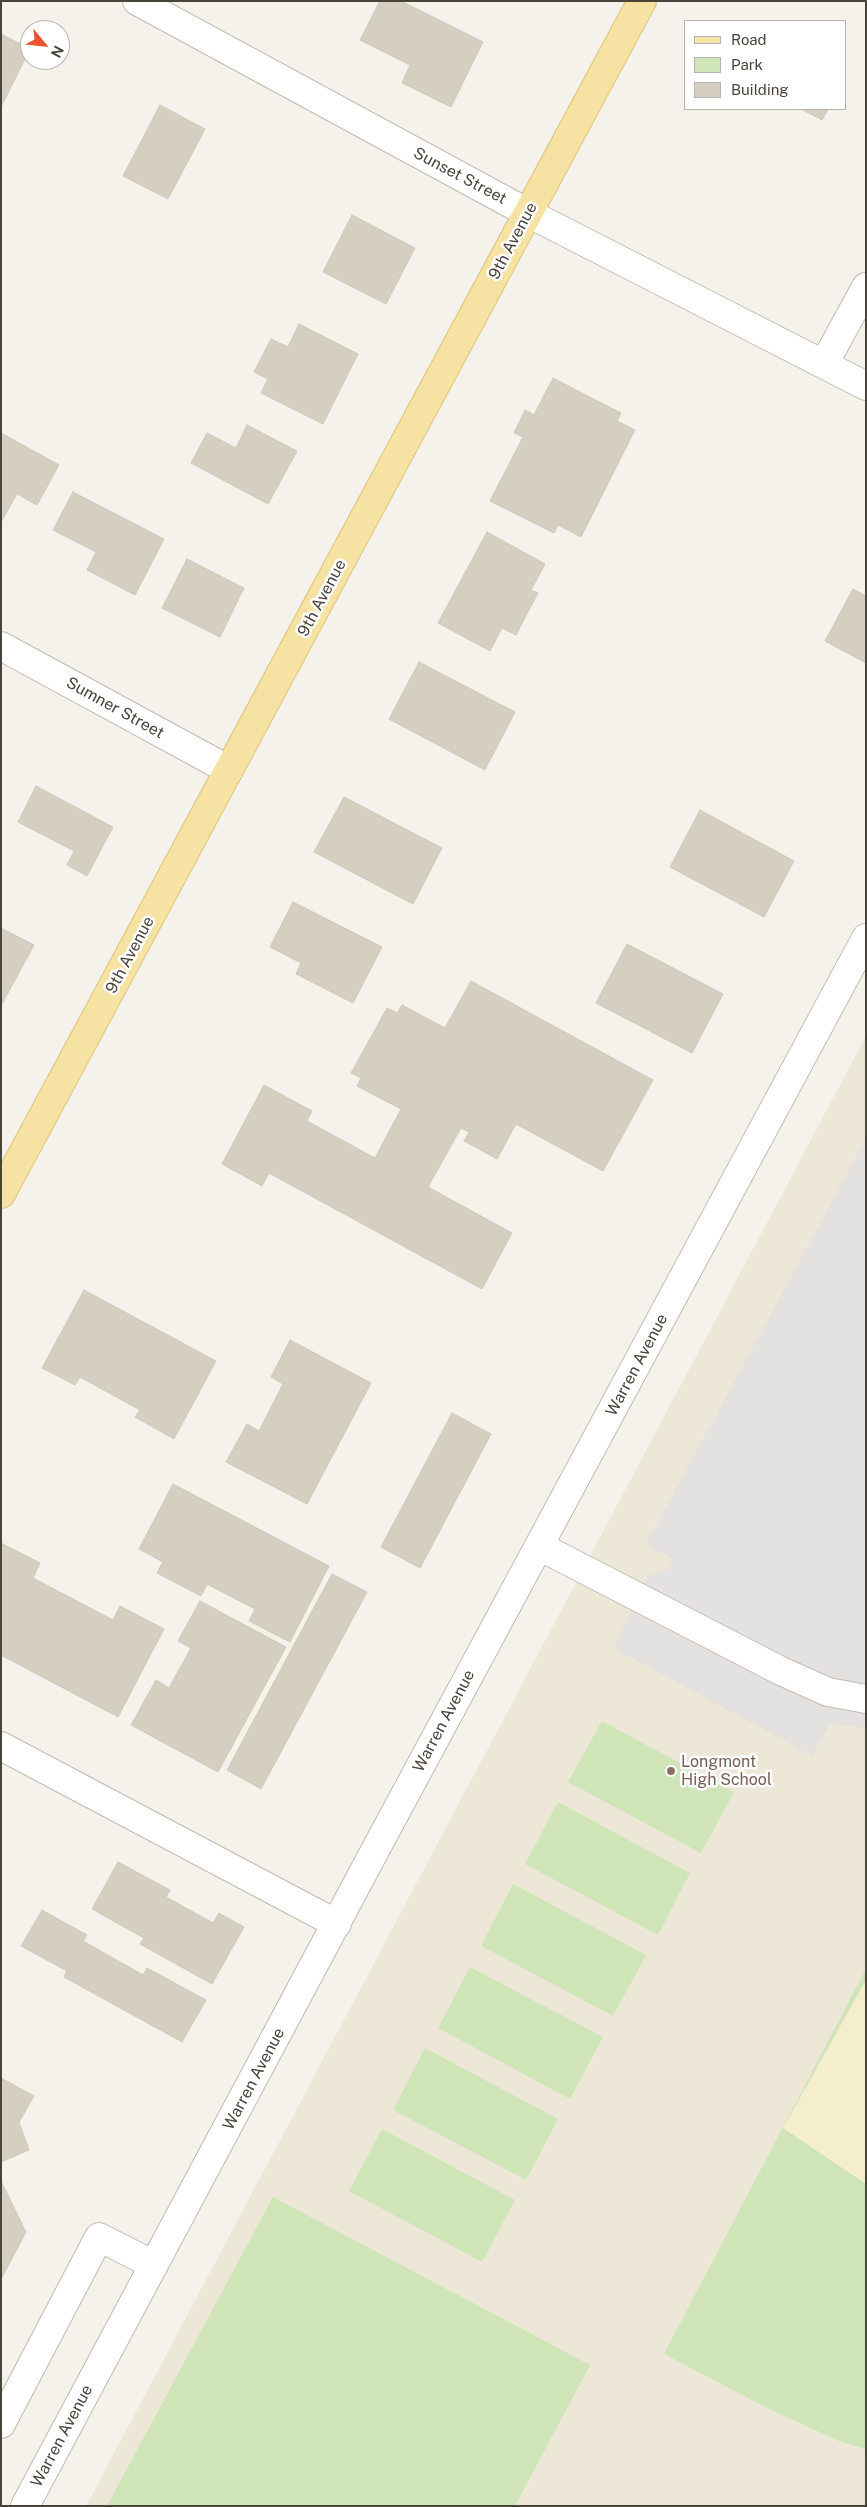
<!DOCTYPE html>
<html>
<head>
<meta charset="utf-8">
<style>
  body { margin:0 }
  #map { position:relative; width:867px; height:2507px; overflow:hidden; background:#f5f2ec; font-family:"Public Sans",sans-serif }
  canvas { display:block }
  .frame { position:absolute; inset:0; border:2px solid #49443a; pointer-events:none }
  .legend { position:absolute; left:684px; top:20px; width:162px; height:90px; box-sizing:border-box; background:#fff; border:1px solid #b6b4b0; margin:0; padding:6px 9px; list-style:none; font-size:15px; color:#49443a }
  .legend li { display:flex; align-items:center; gap:10px; height:25px }
  .legend b { width:25px; border:1px solid #b6b4b0 }
  .north { position:absolute; left:20px; top:20px; width:50px; height:50px; box-sizing:border-box; background:#fff; border:1px solid #b6b4b0; border-radius:50%; rotate:118deg; font-size:14px; font-weight:700; line-height:20px; text-align:center; color:#49443a }
  .north::after { content:''; display:block; margin:auto; width:18px; height:22px; background:#e9532f; clip-path:polygon(50% 0,100% 100%,50% 72%,0 100%) }
</style>
</head>
<body>
<div id="map">
<canvas width="867" height="2507"></canvas>
<div class="frame"></div>
<ul class="legend">
<li><b style="height:6px;background:#f6e3a3"></b>Road</li>
<li><b style="height:14px;background:#cfe5b8"></b>Park</li>
<li><b style="height:14px;background:#d5cfc2"></b>Building</li>
</ul>
<div class="north">N</div>
</div>
<script>
const g = document.querySelector('canvas').getContext('2d');
g.lineJoin = 'round';
function fillPath(path, color) {
  g.fillStyle = color;
  g.fill(path, 'evenodd');
}
function shape(rows) {
  const path = new Path2D();
  for (const r of rows) {
    path.moveTo(r[0], r[1]);
    for (let i = 2; i < r.length; i += 2) path.lineTo(r[i], r[i + 1]);
  }
  return path;
}
function stroke(path, color, width, dash) {
  g.strokeStyle = color;
  g.lineWidth = width;
  g.lineCap = dash ? 'butt' : 'round';
  g.setLineDash(dash || []);
  g.stroke(path);
}
function write(font, color, halo, rows, align = 'center') {
  g.font = font + ' "Public Sans",sans-serif';
  g.lineWidth = 5;
  g.setLineDash([]);
  g.textBaseline = 'middle';
  g.strokeStyle = halo;
  g.fillStyle = color;
  for (const [text, x, y, turn = 0] of rows) {
    g.save();
    g.translate(x, y);
    g.rotate((+turn || 0) * Math.PI / 180);
    g.textAlign = isNaN(turn) ? turn : align;
    if (halo) g.strokeText(text, 0, 0);
    g.fillText(text, 0, 0);
    g.restore();
  }
}
fillPath(shape([
  [866,1036,866,2506,86,2506]
]), '#ece7d7');
fillPath(shape([
  [602,1721,734,1792,701,1853,568,1782],
  [558,1802,690,1873,658,1935,525,1864],
  [513,1884,646,1955,613,2016,481,1946],
  [470,1967,603,2037,570,2099,438,2028],
  [866,1969,866,2449,839,2441,771,2410,664,2354],
  [425,2048,558,2119,526,2180,393,2110],
  [382,2129,515,2200,482,2262,349,2191],
  [273,2197,590,2365,515,2506,107,2506]
]), '#cfe5b8');
fillPath(shape([
  [866,1980,866,2184,783,2128]
]), '#f5eecc');
fillPath(shape([
  [866,1139,866,1728,830,1724,812,1756,614,1648,648,1575,654,1575,668,1569,673,1559,646,1544]
]), '#e4e2e0');
const building = shape([
  [380,1,401,1,483,42,451,107,402,83,410,65,360,40,380,1],
  [1,34,30,49,1,107,1,34],
  [160,105,205,129,168,199,123,176,160,105],
  [801,109,828,109,822,120,801,109],
  [352,215,415,248,386,304,323,272,352,215],
  [299,324,358,354,323,424,261,393,268,379,254,372,271,339,288,347,299,324],
  [553,378,621,413,617,421,635,430,581,537,558,525,554,533,490,501,523,437,514,433,525,410,534,415,553,378],
  [247,425,297,451,268,504,191,463,207,433,236,448,247,425],
  [1,433,59,465,37,505,17,494,1,522,1,433],
  [73,492,164,539,135,595,87,570,96,552,53,530,73,492],
  [487,532,545,564,531,590,538,593,516,635,502,628,490,651,438,623,487,532],
  [187,559,244,588,220,637,162,608,187,559],
  [853,589,866,596,866,663,825,641,853,589],
  [419,662,515,712,485,770,389,719,419,662],
  [36,786,113,827,87,876,67,865,74,851,18,822,36,786],
  [344,797,442,848,413,904,314,852,344,797],
  [700,810,794,861,764,917,670,867,700,810],
  [293,902,382,947,353,1003,296,974,301,963,270,947,293,902],
  [1,928,34,945,2,1004,1,1004,1,928],
  [627,944,723,994,692,1053,596,1003,627,944],
  [471,981,653,1080,603,1171,516,1124,497,1159,464,1141,469,1132,461,1128,428,1187,512,1233,482,1289,269,1173,262,1186,222,1164,264,1085,312,1111,307,1121,375,1158,401,1109,357,1086,361,1078,351,1073,387,1008,397,1013,402,1005,445,1028,471,981],
  [84,1290,216,1361,174,1439,135,1417,140,1410,80,1377,75,1385,42,1368,84,1290],
  [290,1340,371,1383,307,1504,226,1462,247,1424,259,1431,283,1384,271,1377,290,1340],
  [452,1413,491,1434,420,1568,381,1547,452,1413],
  [173,1484,329,1566,290,1642,249,1621,255,1609,207,1584,201,1596,157,1573,163,1562,139,1549,173,1484],
  [1,1543,40,1563,33,1578,113,1620,120,1606,164,1629,118,1717,1,1655,1,1543],
  [332,1574,367,1592,261,1789,227,1770,332,1574],
  [200,1601,286,1647,218,1772,131,1725,156,1680,169,1688,191,1648,178,1641,200,1601],
  [118,1862,170,1890,166,1897,213,1923,219,1913,244,1927,212,1984,140,1944,144,1938,92,1909,118,1862],
  [42,1910,87,1935,83,1941,143,1975,147,1968,206,2000,182,2042,64,1977,67,1971,21,1946,42,1910],
  [1,2078,34,2096,19,2122,29,2150,1,2162,1,2078],
  [1,2181,26,2232,1,2279,1,2181]
]);
fillPath(building, '#d5cfc2');
stroke(building, '#d0c7b6', 1);
const minor = shape([
  [137,1,528,213,866,386],
  [824,364,866,287],
  [1,646,229,770],
  [539,1546,781,1671,828,1692,866,1699],
  [1,1746,337,1924],
  [1,2424,99,2237,154,2265],
  [25,2506,372,1856,866,938]
]);
const major = shape([
  [1,1194,642,1]
]);
stroke(minor, '#c0bbaf', 30);
stroke(major, '#dbc173', 30);
stroke(minor, '#fff', 28);
stroke(major, '#f6e3a3', 28);
for (const [x, y, r, color] of [
  [671,1771,5,"#8d6e63"]
]) {
  const dot = new Path2D();
  dot.arc(x, y, r, 0, 2 * Math.PI);
  g.fillStyle = color;
  g.fill(dot);
  stroke(dot, '#fff', 2);
}
write('16px', '#49443a', '#fff', [
  ["Sunset Street",460,176,28],
  ["9th Avenue",513,241,-62],
  ["9th Avenue",322,598,-62],
  ["Sumner Street",115,708,29],
  ["9th Avenue",130,955,-62],
  ["Warren Avenue",637,1365,-62],
  ["Warren Avenue",444,1721,-62],
  ["Warren Avenue",254,2079,-62],
  ["Warren Avenue",62,2436,-62]
]);
write('16px', '#785e54', '#fff', [
  ["Longmont",681,1762],
  ["High School",681,1780]
], 'left');
</script>
</body>
</html>
